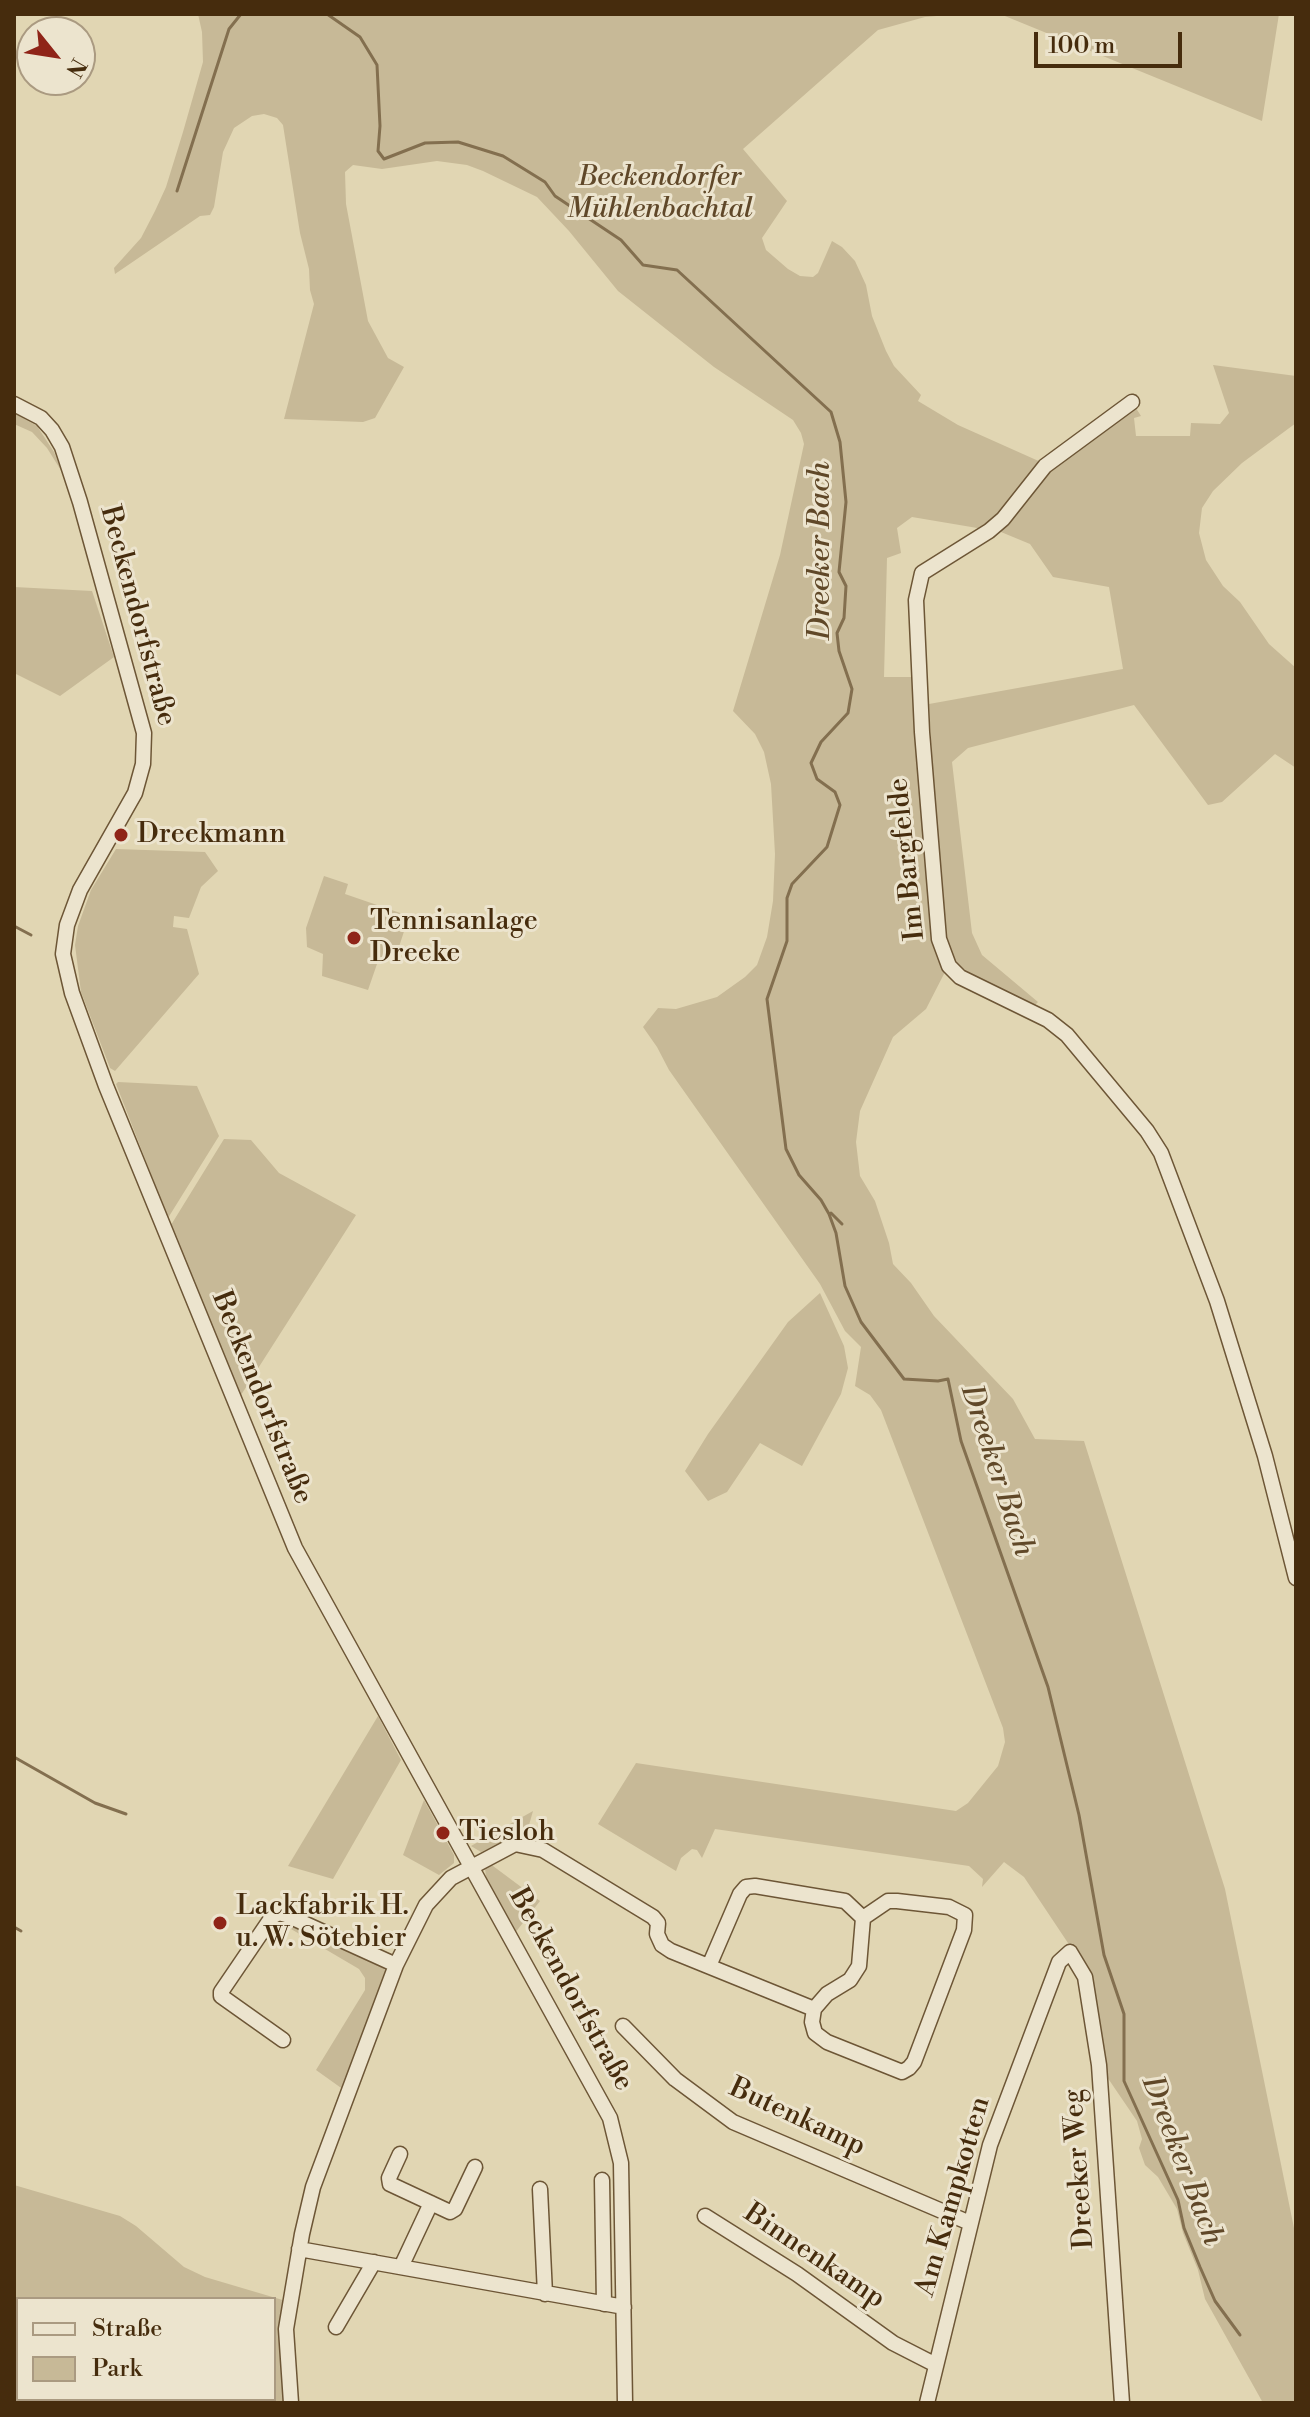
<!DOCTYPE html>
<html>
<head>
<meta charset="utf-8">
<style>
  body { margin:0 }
  #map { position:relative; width:1310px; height:2417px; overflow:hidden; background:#e1d6b3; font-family:"Libre Bodoni",serif }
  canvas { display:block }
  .frame { position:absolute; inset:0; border:16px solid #462c0d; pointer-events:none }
  .legend { position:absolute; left:16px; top:2297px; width:260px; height:104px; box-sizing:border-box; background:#ece4ce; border:2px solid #aa9a81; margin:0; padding:10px 14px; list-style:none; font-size:24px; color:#462c0d }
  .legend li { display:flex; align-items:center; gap:16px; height:40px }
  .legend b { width:40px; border:2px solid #aa9a81 }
  .north { position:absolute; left:16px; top:16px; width:80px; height:80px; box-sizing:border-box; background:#ece4ce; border:2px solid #aa9a81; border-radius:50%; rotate:120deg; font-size:22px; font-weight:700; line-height:32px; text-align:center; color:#462c0d }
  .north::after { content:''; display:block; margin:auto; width:28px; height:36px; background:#8f2418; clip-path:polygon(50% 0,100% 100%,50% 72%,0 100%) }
  .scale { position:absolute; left:1034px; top:32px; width:148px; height:36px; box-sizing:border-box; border:4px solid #462c0d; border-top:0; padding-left:10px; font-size:24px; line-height:28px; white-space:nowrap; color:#462c0d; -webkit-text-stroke:6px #ece4ce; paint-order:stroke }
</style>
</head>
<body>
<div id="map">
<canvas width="1310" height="2417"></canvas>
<div class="frame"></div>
<ul class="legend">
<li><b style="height:10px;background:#ece4ce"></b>Straße</li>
<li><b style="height:22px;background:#c7b997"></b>Park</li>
</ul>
<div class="north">N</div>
<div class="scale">100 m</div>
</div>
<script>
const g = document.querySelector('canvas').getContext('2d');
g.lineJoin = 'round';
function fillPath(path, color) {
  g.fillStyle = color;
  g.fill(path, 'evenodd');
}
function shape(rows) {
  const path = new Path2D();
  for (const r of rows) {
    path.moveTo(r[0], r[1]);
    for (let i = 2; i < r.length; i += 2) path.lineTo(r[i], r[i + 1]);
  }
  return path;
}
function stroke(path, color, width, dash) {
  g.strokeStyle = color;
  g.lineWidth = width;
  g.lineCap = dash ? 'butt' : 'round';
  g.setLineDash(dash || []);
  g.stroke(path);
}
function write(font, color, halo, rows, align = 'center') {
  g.font = font + ' "Libre Bodoni",serif';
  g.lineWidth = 6;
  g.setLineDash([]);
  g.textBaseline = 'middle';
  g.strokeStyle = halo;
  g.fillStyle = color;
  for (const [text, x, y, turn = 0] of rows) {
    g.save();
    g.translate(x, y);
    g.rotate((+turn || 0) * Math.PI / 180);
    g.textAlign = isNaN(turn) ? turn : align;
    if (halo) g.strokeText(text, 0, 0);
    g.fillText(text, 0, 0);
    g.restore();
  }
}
fillPath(shape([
  [198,14,960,14,925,17,878,30,743,149,787,201,762,238,766,250,788,269,800,276,813,277,818,273,832,241,842,247,855,261,866,285,872,316,886,351,894,366,921,395,918,401,958,425,1052,467,1134,405,1141,416,1134,418,1136,436,1190,436,1191,423,1220,424,1229,413,1213,365,1296,376,1296,423,1242,463,1213,491,1202,508,1199,533,1206,560,1223,586,1240,602,1269,644,1296,668,1296,768,1275,754,1222,802,1208,805,1134,705,968,748,952,762,972,933,982,955,1038,1002,1033,1007,965,970,954,960,945,938,939,885,929,704,1123,669,1109,587,1053,577,1030,544,1001,532,912,517,897,528,901,553,887,558,884,677,914,677,931,938,946,970,926,1009,893,1037,860,1111,856,1142,860,1176,875,1201,889,1243,893,1264,911,1283,934,1316,1013,1399,1035,1439,1084,1441,1225,1889,1296,2238,1296,2403,1263,2403,1205,2299,1198,2270,1183,2233,1177,2209,1158,2177,1145,2165,1139,2148,1142,2139,1137,2121,1103,2071,1090,1976,1024,1877,1004,1862,982,1887,983,1879,969,1866,715,1829,702,1858,697,1850,692,1849,681,1858,676,1871,598,1824,636,1763,956,1811,968,1803,998,1766,1005,1742,1003,1728,881,1410,870,1395,855,1386,861,1347,845,1331,820,1284,669,1070,657,1047,643,1027,658,1008,676,1009,717,997,745,977,757,965,767,937,773,901,775,854,771,784,764,752,755,734,733,711,780,555,804,444,801,433,793,420,714,367,618,291,569,231,537,197,483,171,467,165,437,161,382,169,353,165,345,172,346,204,368,321,388,358,404,367,375,418,363,422,284,419,314,304,310,290,309,269,300,233,283,125,277,118,264,114,252,116,234,128,223,152,214,207,210,215,200,216,115,274,114,268,141,238,155,211,166,187,183,132,203,62,202,32],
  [1000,14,1279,14,1262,121],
  [14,413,37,426,54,452,62,472,47,448,32,432,14,424],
  [14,587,92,591,114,657,60,696,14,673],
  [116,849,205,852,218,871,201,887,189,918,174,916,173,927,187,929,199,974,115,1071,110,1068,81,992,75,945,78,926,91,890],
  [324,876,348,884,345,894,409,916,397,953,377,964,368,990,322,976,323,954,307,947,306,928],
  [118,1082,197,1086,219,1136,168,1218,116,1084],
  [224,1139,251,1140,279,1173,356,1215,241,1395,171,1225],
  [820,1293,844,1346,848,1368,841,1394,802,1466,760,1443,727,1492,708,1501,685,1471,708,1434,788,1322],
  [378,1716,401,1760,333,1879,288,1866],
  [424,1800,454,1855,454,1863,439,1875,403,1855],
  [533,1811,525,1839,504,1842,481,1852,471,1846],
  [489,1863,540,1901,515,1933,486,1877,485,1868],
  [284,1920,382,1966,387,1973,344,2090,316,2070,365,1990,365,1978,359,1969,291,1929],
  [14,2185,120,2216,136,2226,184,2267,205,2277,286,2301,290,2403,14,2403],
  [18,2299,274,2299,274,2399,18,2399]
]), '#c7b997');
stroke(shape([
  [327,14,360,37,377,65,380,126,378,151,384,159,425,143,458,142,503,156,545,182,555,196,621,240,643,265,677,270,831,412,840,442,846,502,839,572,846,586,844,618,837,633,839,651,852,689,848,713,821,742,811,763,817,779,835,792,840,805,827,847,792,884,787,898,787,941,767,999,786,1149,799,1175,821,1200,829,1214,836,1233,845,1286,861,1322,904,1379,938,1381,948,1379,961,1441,1048,1687,1079,1815,1104,1955,1124,2014,1124,2081,1178,2200,1184,2228,1200,2267,1215,2301,1240,2335],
  [177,191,229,29,241,14],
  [14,926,31,935],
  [829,1214,831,1213,842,1224],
  [14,1757,95,1803,126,1814],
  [14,1927,21,1931]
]), '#836f4f', 3);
const minor = shape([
  [1132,402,1045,466,1003,519,989,531,922,573,916,600,922,732,939,939,949,966,960,977,1048,1020,1067,1035,1147,1131,1161,1153,1217,1301,1265,1456,1296,1578],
  [14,404,41,418,52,430,62,447,80,502,144,733,143,764,135,793,80,890,67,925,63,954,72,993,106,1086,295,1548,610,2118,621,2163,625,2403],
  [709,1966,740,1894,746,1887,755,1886,845,1901,863,1918,859,1966,850,1980,827,1994,814,2009,812,2022,815,2033,827,2042,902,2072,909,2068,914,2062,964,1930,965,1915,949,1907,897,1901,888,1901,863,1918],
  [623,2026,675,2079,733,2122,970,2223],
  [283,2040,221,1996,221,1992,272,1917,279,1913,286,1915,396,1965],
  [400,2154,389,2178,390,2184,450,2212,455,2209,475,2167],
  [602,2180,604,2304],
  [540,2189,545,2294],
  [705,2216,797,2274,893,2343,936,2365],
  [299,2249,624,2307],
  [401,2267,431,2203],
  [336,2327,374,2262],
  [291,2403,286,2329,302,2234,313,2187,396,1965,426,1905,451,1878,515,1844,543,1850,653,1917,658,1923,657,1934,662,1945,671,1951,814,2009],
  [927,2403,990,2145,1059,1962,1070,1952,1085,1977,1099,2065,1122,2403]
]);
stroke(minor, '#6d5636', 17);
stroke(minor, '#ece4ce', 14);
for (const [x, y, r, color] of [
  [121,835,8,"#8f2418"],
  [354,938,8,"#8f2418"],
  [443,1833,8,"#8f2418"],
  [220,1923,8,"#8f2418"]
]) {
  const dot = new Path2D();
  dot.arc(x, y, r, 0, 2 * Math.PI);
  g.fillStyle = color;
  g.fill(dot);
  stroke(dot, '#ece4ce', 3);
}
write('italic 28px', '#604829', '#ece4ce', [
  ["Beckendorfer",660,178],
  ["Mühlenbachtal",660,210]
]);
write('28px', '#462c0d', '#ece4ce', [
  ["Beckendorfstraße",137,616,75],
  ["Im Bargfelde",908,859,-96],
  ["Beckendorfstraße",261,1398,68],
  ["Beckendorfstraße",570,1990,61],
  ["Butenkamp",797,2118,25],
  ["Dreeker Weg",1080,2169,-94],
  ["Am Kampkotten",954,2197,-74],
  ["Binnenkamp",814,2257,34]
]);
write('28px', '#462c0d', '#ece4ce', [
  ["Dreekmann",137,835],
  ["Tennisanlage",370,922],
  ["Dreeke",370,954],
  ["Tiesloh",459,1833],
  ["Lackfabrik H.",236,1907],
  ["u. W. Sötebier",236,1939]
], 'left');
write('italic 30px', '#604828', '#ece4ce', [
  ["Dreeker Bach",822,551,-90],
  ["Dreeker Bach",996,1471,72],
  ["Dreeker Bach",1181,2161,69]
]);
</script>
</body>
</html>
